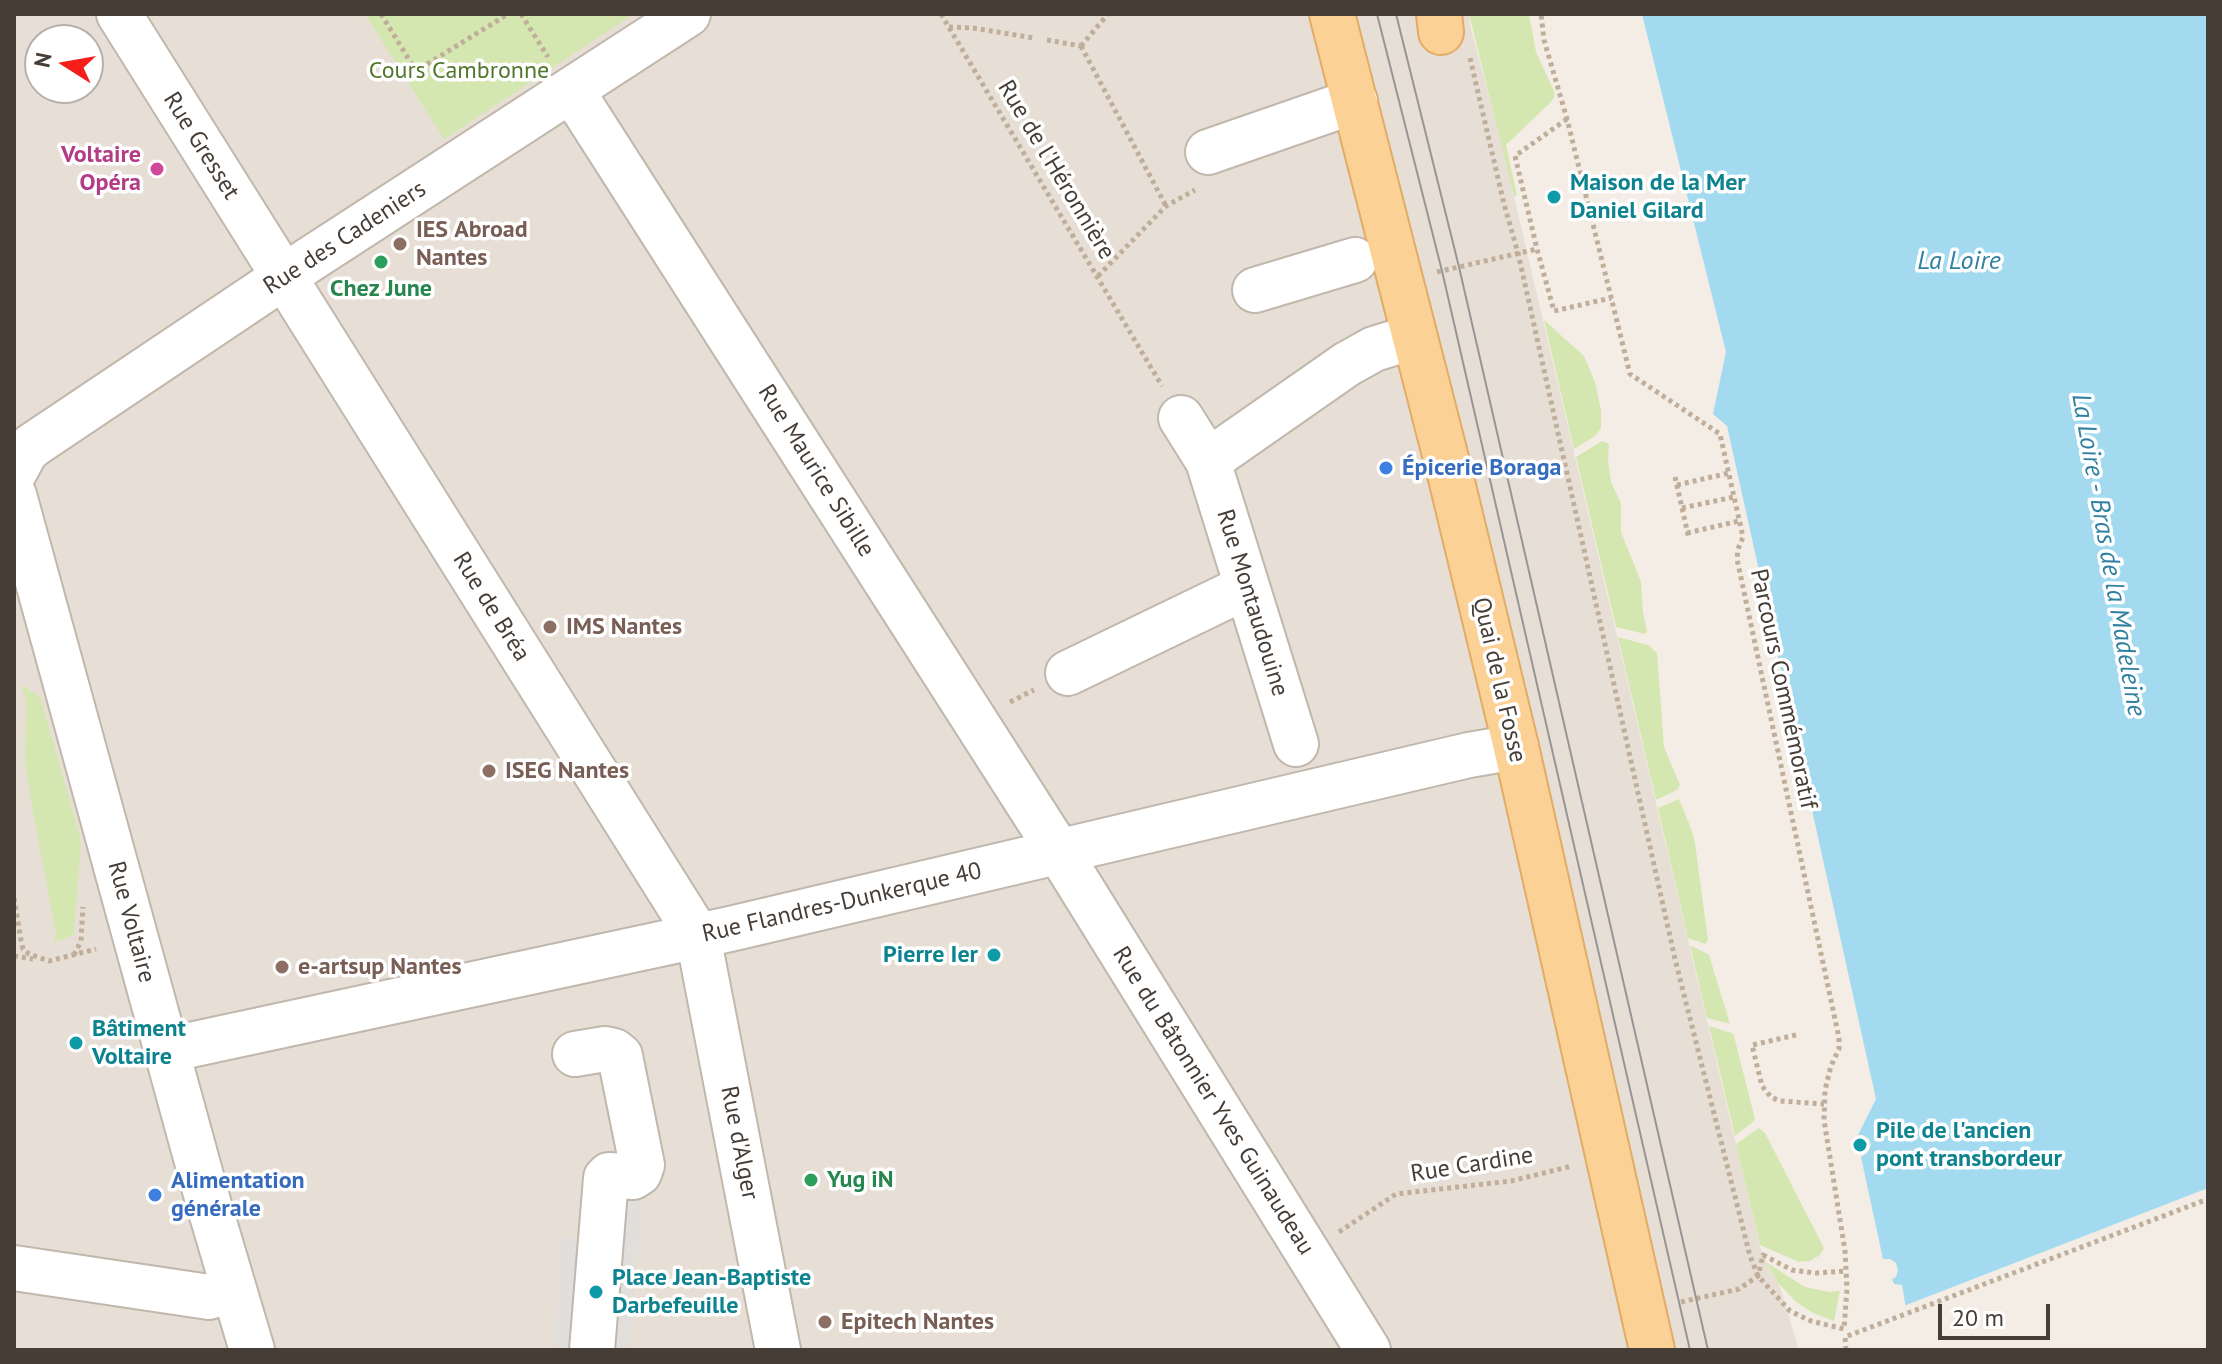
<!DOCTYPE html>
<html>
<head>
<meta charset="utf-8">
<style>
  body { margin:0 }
  #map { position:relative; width:2222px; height:1364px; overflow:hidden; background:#f3ede6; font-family:"PT Sans",sans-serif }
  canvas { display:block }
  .frame { position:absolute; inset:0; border:16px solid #463d36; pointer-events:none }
  .north { position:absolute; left:24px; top:24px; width:80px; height:80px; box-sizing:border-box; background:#fff; border:2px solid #b5b1af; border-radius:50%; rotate:281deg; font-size:22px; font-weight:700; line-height:32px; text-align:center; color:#463d36 }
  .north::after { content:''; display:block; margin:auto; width:28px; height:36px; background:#f61e1a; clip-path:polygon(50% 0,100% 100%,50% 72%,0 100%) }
  .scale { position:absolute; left:1938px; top:1304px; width:112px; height:36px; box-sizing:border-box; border:4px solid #463d36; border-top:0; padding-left:10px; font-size:24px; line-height:28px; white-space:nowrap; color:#463d36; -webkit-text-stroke:6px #fff; paint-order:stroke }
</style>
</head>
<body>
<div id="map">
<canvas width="2222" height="1364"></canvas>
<div class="frame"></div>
<div class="north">N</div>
<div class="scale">20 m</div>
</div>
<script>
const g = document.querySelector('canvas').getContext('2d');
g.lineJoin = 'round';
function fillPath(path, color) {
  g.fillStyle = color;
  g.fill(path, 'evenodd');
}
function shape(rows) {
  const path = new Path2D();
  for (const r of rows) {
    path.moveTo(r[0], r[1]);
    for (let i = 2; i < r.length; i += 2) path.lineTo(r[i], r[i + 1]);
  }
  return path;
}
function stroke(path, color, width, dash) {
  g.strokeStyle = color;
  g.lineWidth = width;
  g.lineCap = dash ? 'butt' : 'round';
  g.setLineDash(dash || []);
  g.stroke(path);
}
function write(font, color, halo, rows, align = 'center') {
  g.font = font + ' "PT Sans",sans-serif';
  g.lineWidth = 7;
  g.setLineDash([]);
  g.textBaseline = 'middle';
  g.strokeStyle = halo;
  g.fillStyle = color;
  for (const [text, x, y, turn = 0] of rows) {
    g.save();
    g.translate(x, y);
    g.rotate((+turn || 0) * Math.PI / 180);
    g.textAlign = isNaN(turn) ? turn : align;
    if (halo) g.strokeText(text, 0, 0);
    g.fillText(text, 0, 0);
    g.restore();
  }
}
fillPath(shape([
  [14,14,1469,14,1470,25,1502,145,1760,1247,1769,1268,1779,1284,1799,1350,14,1350],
  [40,40,88,40,88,88,40,88]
]), '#e7dfd5');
fillPath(shape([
  [365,14,634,14,444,139],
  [1469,14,1529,14,1536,52,1554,91,1554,97,1551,102,1506,145,1517,195,1514,196],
  [1544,320,1584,356,1595,382,1601,411,1601,428,1595,436,1574,449],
  [1602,441,1609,444,1608,460,1611,482,1621,503,1621,532,1641,582,1643,612,1647,631,1645,634,1616,627,1576,457],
  [1618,637,1648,645,1657,653,1664,747,1680,785,1677,790,1656,800],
  [21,685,40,696,81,841,74,935,54,942,56,932,33,813,25,762,26,700],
  [1679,799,1692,831,1695,843,1708,940,1705,944,1688,938,1658,808],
  [1690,945,1709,955,1730,1024,1707,1018],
  [1709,1026,1732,1033,1734,1036,1755,1119,1753,1122,1735,1136],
  [1759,1128,1765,1133,1824,1248,1820,1255,1810,1261,1799,1262,1760,1245,1736,1144],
  [1766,1262,1805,1287,1829,1292,1840,1291,1834,1321,1813,1313,1795,1301,1779,1284]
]), '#d5e7b0');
fillPath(shape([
  [622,1186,644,1189,628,1350,605,1350],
  [560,1238,583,1239,577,1350,555,1350]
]), '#e1dedb');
fillPath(shape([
  [1642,14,2208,14,2208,1350,1913,1350,1902,1285,1894,1284,1892,1279,1896,1277,1898,1270,1896,1263,1890,1259,1883,1259,1861,1157,1868,1152,1871,1145,1869,1139,1863,1135,1858,1135,1876,1099,1727,426,1713,414,1726,352]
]), '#a3daef');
fillPath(shape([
  [2208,1188,2208,1350,1909,1350,1901,1307]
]), '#f3ede6');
const minor = shape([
  [119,14,698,936,778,1350],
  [572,91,1059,852,1368,1350],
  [1208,152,1355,101],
  [1255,290,1355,260],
  [1181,418,1208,461],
  [14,473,26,451,33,445,309,260,688,14],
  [14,495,209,1205,252,1350],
  [1068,673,1246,587],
  [1296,744,1208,461,1347,364,1374,349,1413,337],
  [167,1050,730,929,1469,755,1516,747],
  [575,1054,605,1049,614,1051,620,1056,642,1165,639,1173,633,1177,609,1175,606,1178,592,1350],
  [14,1268,209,1297,233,1288]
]);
const major = shape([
  [1332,14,1451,478,1516,747,1652,1350],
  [1439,14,1441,32]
]);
stroke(minor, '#c1b7ac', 48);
stroke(major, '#e1ac66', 48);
stroke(shape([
  [381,14,416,71,508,14],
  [521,14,548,57],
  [941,14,1162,386],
  [949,27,973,28,1034,38],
  [1047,40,1081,46],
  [1081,46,1166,206],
  [1081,46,1108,14],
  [1470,58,1504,204,1518,253,1675,959,1750,1256,1758,1276,1790,1311,1811,1321,1844,1329,1847,1289,1845,1251,1824,1120,1825,1090,1831,1066,1839,1049,1839,1038,1737,559,1738,549,1743,537,1720,434,1630,374,1567,119,1544,40,1541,14],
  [1567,119,1515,156,1537,249,1554,311,1611,298],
  [1437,272,1537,249],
  [1098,276,1166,206,1195,190],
  [1675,477,1689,539],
  [1677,485,1729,473],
  [1682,508,1734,497],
  [1687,533,1739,521],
  [1010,702,1034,690],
  [14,898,21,940,23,949,29,954,49,961,96,949],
  [74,955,81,941,83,907],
  [14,956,33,959],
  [1796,1035,1752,1045,1762,1086,1771,1097,1780,1101,1824,1104],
  [1339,1232,1396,1194,1511,1181,1572,1166],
  [1681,1302,1739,1289,1758,1276,1763,1255,1792,1270,1816,1273,1847,1271],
  [1846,1350,1845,1337,2208,1199]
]), '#c0ae9b', 5, [4, 4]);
stroke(minor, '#fff', 44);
stroke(major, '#fcd196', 44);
stroke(shape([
  [1377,14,1442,271,1690,1350],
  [1396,14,1459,267,1708,1350]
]), '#969696', 2);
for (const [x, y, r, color] of [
  [157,169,8,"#d1479c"],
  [1554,197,8,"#0f9aa8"],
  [400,244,8,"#8d6e63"],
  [381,262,8,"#2e9e5b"],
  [1386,468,8,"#3f7fe0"],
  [550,627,8,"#8d6e63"],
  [489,771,8,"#8d6e63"],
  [994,955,8,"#0f9aa8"],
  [282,967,8,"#8d6e63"],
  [76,1043,8,"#0f9aa8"],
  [1860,1145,8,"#0f9aa8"],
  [811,1180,8,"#2e9e5b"],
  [155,1195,8,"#3f7fe0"],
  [596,1292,8,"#0f9aa8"],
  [825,1322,8,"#8d6e63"]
]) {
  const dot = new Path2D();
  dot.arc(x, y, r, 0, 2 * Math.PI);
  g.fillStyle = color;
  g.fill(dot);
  stroke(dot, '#fff', 3);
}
write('24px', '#51762a', '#fff', [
  ["Cours Cambronne",459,71]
]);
write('24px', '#463d36', '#fff', [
  ["Rue Gresset",201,146,58],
  ["Rue de l'Héronnière",1056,170,59],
  ["Rue des Cadeniers",345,238,-33],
  ["Rue Maurice Sibille",816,471,58],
  ["Rue Montaudouine",1252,603,73],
  ["Rue de Bréa",491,607,58],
  ["Quai de la Fosse",1499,680,77],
  ["Parcours Commémoratif",1783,689,78],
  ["Rue Flandres-Dunkerque 40",842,903,-13],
  ["Rue Voltaire",131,922,75],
  ["Rue du Bâtonnier Yves Guinaudeau",1213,1101,58],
  ["Rue d'Alger",739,1143,79],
  ["Rue Cardine",1472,1165,-9]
]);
write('bold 24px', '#b23c85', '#fff', [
  ["Voltaire",141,155],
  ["Opéra",141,183]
], 'right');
write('bold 24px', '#0d838f', '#fff', [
  ["Maison de la Mer",1570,183],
  ["Daniel Gilard",1570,211],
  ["Pierre Ier",978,955,"right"],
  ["Bâtiment",92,1029],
  ["Voltaire",92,1057],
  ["Pile de l'ancien",1876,1131],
  ["pont transbordeur",1876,1159],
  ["Place Jean-Baptiste",612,1278],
  ["Darbefeuille",612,1306]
], 'left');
write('bold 24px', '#785e54', '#fff', [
  ["IES Abroad",416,230],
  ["Nantes",416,258],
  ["IMS Nantes",566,627],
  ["ISEG Nantes",505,771],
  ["e-artsup Nantes",298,967],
  ["Epitech Nantes",841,1322]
], 'left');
write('bold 24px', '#27864d', '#fff', [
  ["Chez June",381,289],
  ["Yug iN",827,1180,"left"]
]);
write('bold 24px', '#366cbe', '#fff', [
  ["Épicerie Boraga",1402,468],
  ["Alimentation",171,1181],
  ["générale",171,1209]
], 'left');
write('italic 26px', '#2e7fa0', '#fff', [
  ["La Loire",1959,262],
  ["La Loire - Bras de la Madeleine",2108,555,80]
]);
</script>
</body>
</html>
